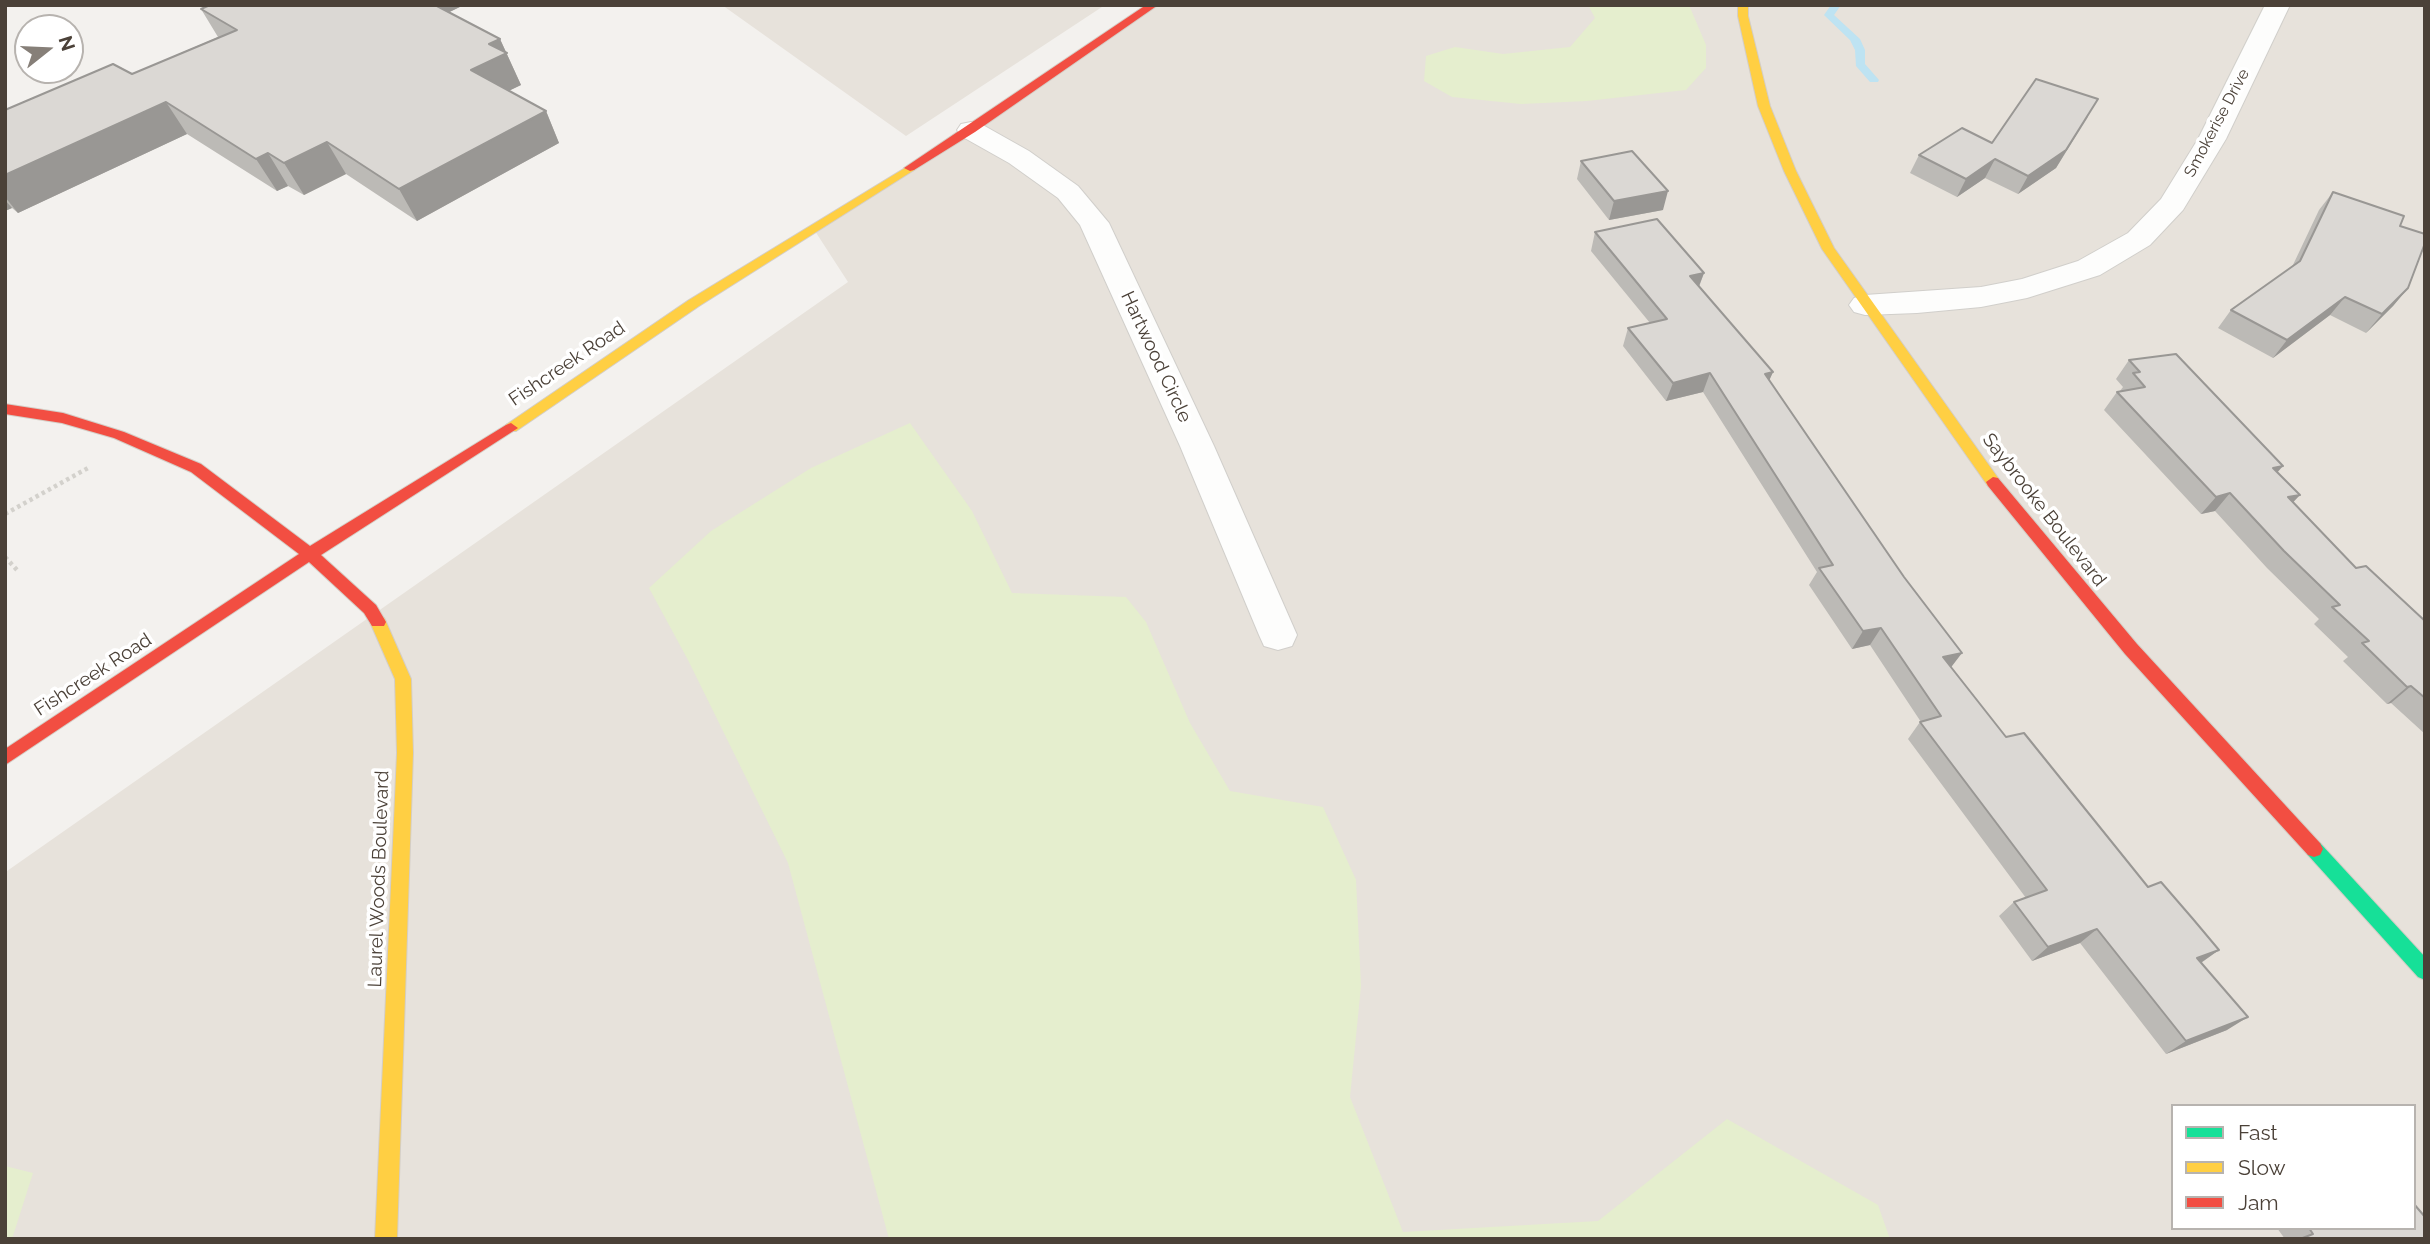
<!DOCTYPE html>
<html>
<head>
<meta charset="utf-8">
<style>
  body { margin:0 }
  #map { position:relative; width:2430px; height:1244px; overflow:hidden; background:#f3f1ee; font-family:Raleway,sans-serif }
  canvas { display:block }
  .frame { position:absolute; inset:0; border:7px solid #4b4138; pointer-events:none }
  .legend { position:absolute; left:2171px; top:1104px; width:245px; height:126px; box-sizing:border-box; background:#fff; border:2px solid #b7b3af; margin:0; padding:9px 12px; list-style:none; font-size:21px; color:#4b4138 }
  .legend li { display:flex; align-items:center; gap:14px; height:35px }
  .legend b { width:35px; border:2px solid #b7b3af }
  .north { position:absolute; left:14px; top:14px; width:70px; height:70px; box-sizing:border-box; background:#fff; border:2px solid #b7b3af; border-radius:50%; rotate:72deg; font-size:19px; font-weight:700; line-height:28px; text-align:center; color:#4b4138 }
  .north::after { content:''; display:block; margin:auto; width:24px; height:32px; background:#867f78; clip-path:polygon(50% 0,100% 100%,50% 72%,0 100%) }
</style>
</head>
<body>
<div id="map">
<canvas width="2430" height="1244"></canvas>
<div class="frame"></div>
<ul class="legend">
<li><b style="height:9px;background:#16e098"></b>Fast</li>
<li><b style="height:9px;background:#ffcf43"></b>Slow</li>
<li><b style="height:9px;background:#f24e42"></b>Jam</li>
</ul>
<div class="north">N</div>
</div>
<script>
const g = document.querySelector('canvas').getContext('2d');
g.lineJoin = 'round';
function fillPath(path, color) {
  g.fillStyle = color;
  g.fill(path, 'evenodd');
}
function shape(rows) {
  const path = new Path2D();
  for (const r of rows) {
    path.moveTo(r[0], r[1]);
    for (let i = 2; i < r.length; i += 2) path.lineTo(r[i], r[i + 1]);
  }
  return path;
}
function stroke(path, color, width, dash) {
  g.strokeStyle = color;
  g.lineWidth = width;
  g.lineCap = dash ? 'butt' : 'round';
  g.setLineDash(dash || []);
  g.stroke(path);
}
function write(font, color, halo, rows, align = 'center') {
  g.font = font + ' Raleway,sans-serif';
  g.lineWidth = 7;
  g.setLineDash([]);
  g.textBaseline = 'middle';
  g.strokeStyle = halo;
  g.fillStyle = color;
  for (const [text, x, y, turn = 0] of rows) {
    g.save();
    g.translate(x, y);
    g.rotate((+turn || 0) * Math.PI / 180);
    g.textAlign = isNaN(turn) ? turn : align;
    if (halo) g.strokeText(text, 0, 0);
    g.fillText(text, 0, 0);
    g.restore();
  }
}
fillPath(shape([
  [722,5,1105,5,906,136],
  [1153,5,2425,5,2425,1239,5,1239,7,871,848,282,813,228],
  [2173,1106,2414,1106,2414,1228,2173,1228]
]), '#e7e2db');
fillPath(shape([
  [1588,5,1689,5,1706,45,1706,68,1686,90,1587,101,1521,104,1452,97,1424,81,1426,56,1455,47,1503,54,1570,47,1595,18],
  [910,423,972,511,1012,593,1126,597,1146,622,1190,723,1230,791,1323,807,1356,880,1361,986,1350,1097,1403,1232,1598,1221,1727,1119,1878,1205,1890,1239,889,1239,788,863,688,660,649,588,711,531,811,468],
  [5,1166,33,1173,12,1239,5,1239]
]), '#e5eece');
fillPath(shape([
  [1831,5,1841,5,1834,15,1860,39,1865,50,1865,64,1879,80,1878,82,1870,82,1856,66,1855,50,1850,40,1824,15,1831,5]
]), '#bee3f2');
const street = shape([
  [2265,5,2290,5,2226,139,2183,210,2150,245,2100,275,2027,298,1981,307,1917,313,1865,315,1854,312,1849,305,1854,298,1865,295,1981,287,2022,279,2078,261,2128,233,2161,199,2198,139,2265,5],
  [971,122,981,124,1029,151,1078,186,1109,223,1214,446,1297,635,1292,646,1278,650,1264,646,1259,635,1180,446,1080,225,1058,198,1009,163,961,136,957,130,961,124,971,122]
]);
const fast = shape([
  [2314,841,2320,843,2425,957,2425,980,2418,977,2308,855,2305,849,2308,843,2314,841]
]);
const slow = shape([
  [1738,5,1748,5,1748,16,1770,106,1796,171,1834,248,1998,478,2000,482,1998,486,1988,486,1822,249,1784,171,1758,106,1738,16,1738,5],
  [910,165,916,168,914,170,699,306,516,431,506,431,504,428,506,425,689,300,910,165],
  [378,616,384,618,386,622,411,679,413,753,397,1239,375,1239,397,753,395,679,370,622,372,618,378,616]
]);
const jam = shape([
  [1146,5,1158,5,975,132,914,170,910,171,904,168,1146,5],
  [5,404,63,413,124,432,201,464,310,546,506,425,511,423,518,428,321,555,376,605,386,622,384,626,372,626,364,613,309,562,5,765,5,749,299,554,191,472,114,438,62,423,5,414,5,404],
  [1993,477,1998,478,2137,644,2320,843,2323,849,2320,855,2314,857,2308,855,2125,654,1988,486,1986,482,1993,477]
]);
stroke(street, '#d1cfcb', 2);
stroke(fast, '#d4cec6', 2);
stroke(slow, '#d4cec6', 2);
stroke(jam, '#d4cec6', 2);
stroke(shape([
  [5,514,88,468],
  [5,557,17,570]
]), '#d3d1cc', 4.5, [3.5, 3.5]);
fillPath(street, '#fdfdfc');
fillPath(fast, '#16e098');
fillPath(slow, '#ffcf43');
fillPath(jam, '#f24e42');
fillPath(shape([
  [210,5,464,5,449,12,500,39,521,85,508,91,546,111,559,143,417,221,346,174,304,195,288,186,277,191,187,134,18,213,12,208,5,211,5,110,132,74,218,37,201,9],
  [2088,117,2056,168,2018,194,1985,178,1957,197,1910,173,1919,155,1992,143],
  [1581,161,1663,210,1609,220,1577,179],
  [2333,192,2400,226,2408,288,2393,306,2366,333,2330,315,2273,358,2218,328,2231,310,2292,267,2319,210],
  [1595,232,1704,273,1699,287,1773,372,1769,380,1951,667,2006,737,2148,887,2219,950,2201,963,2227,1030,2166,1054,2080,943,2032,961,1999,916,2014,902,2026,898,1908,739,1920,722,1921,722,1870,645,1852,649,1809,585,1817,572,1703,392,1666,401,1623,346,1628,328,1650,323,1591,251],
  [2129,360,2277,473,2293,502,2356,568,2425,621,2425,734,2391,703,2387,704,2343,661,2348,657,2314,624,2319,619,2267,568,2215,511,2201,514,2104,410,2117,392,2120,391,2123,387,2116,379],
  [2277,1228,2414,1228,2425,1239,2285,1239]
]), '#bcbab6');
fillPath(shape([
  [416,5,464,5,425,24],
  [500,39,521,85,486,102,471,70,489,44],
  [2098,99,2056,168,2018,194,2028,176],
  [166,102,187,134,18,213,5,197,5,175],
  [546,111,559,143,417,221,399,189],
  [327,142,346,174,304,195,284,163],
  [268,153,288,186,277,191,256,159],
  [1995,159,1985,178,1957,197,1966,179],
  [1668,191,1663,210,1609,220,1614,201],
  [5,200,12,208,5,211],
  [1704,273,1697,291,1690,276],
  [2408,288,2393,306,2366,333,2382,314],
  [2345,297,2330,315,2273,358,2287,340],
  [1773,372,1765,390,1765,374],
  [1710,373,1703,392,1666,401,1673,383],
  [2283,466,2267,484,2273,468],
  [2230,493,2215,511,2201,514,2216,497],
  [2300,495,2283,513,2288,497],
  [1881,628,1870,645,1852,649,1863,631],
  [1962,653,1949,670,1943,657],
  [2411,686,2391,703,2387,704,2407,687],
  [2097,929,2080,943,2032,961,2048,947],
  [2219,950,2199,964,2197,958],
  [2248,1017,2227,1030,2166,1054,2186,1041]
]), '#999794');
const building = shape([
  [210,5,435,5,500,39,489,44,507,53,471,70,546,111,399,189,327,142,284,163,268,153,256,159,166,102,5,175,5,110,113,64,132,74,237,30,201,9,210,5],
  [2036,79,2098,99,2066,150,2028,176,1995,159,1966,179,1919,155,1962,128,1992,143,2036,79],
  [1632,151,1668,191,1614,201,1581,161,1632,151],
  [2333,192,2404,216,2400,226,2425,234,2425,243,2408,288,2382,314,2345,297,2287,340,2231,310,2300,261,2333,192],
  [1657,219,1704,273,1690,276,1773,372,1765,374,1904,577,1962,653,1943,657,2006,737,2024,733,2148,887,2161,882,2193,919,2219,950,2197,958,2248,1017,2186,1041,2097,929,2048,947,2014,902,2047,890,1920,722,1941,716,1881,628,1863,631,1819,568,1833,565,1710,373,1673,383,1628,328,1667,319,1595,232,1657,219],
  [2176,354,2283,466,2273,468,2300,495,2288,497,2356,568,2366,566,2425,621,2425,698,2411,686,2407,687,2362,643,2369,641,2332,607,2340,605,2284,551,2230,493,2216,497,2117,392,2145,387,2133,373,2140,372,2129,360,2176,354],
  [2414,1204,2425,1217,2425,1239,2300,1239,2313,1234,2309,1228,2414,1228,2414,1204]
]);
fillPath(building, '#dbd8d4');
stroke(building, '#999794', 2);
write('16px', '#4b4138', '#fff', [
  ["Smokerise Drive",2217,123,-62]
]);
write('19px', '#4b4138', '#fff', [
  ["Hartwood Circle",1156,357,65],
  ["Fishcreek Road",567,364,-34],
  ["Saybrooke Boulevard",2044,510,52],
  ["Fishcreek Road",93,675,-33],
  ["Laurel Woods Boulevard",379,879,-88]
]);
</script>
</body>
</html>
